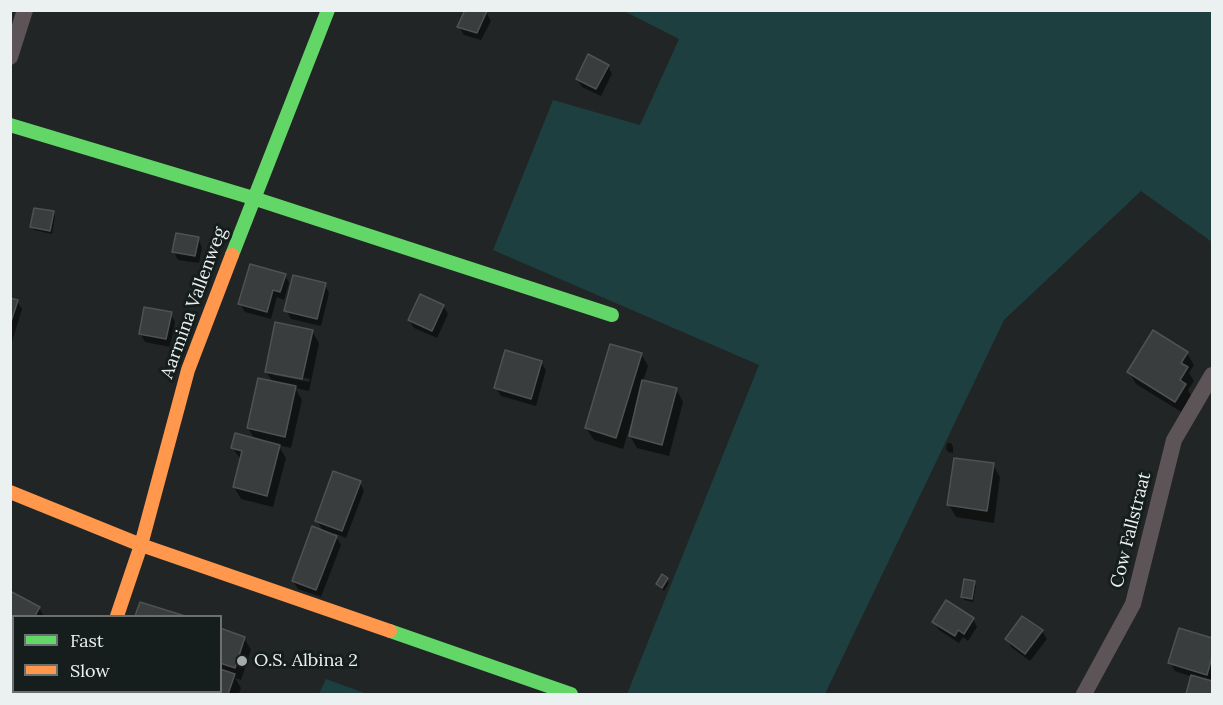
<!DOCTYPE html>
<html>
<head>
<meta charset="utf-8">
<style>
  body { margin:0 }
  #map { position:relative; width:1223px; height:705px; overflow:hidden; background:#212525; font-family:Lora,serif }
  canvas { display:block }
  .frame { position:absolute; inset:0; border:12px solid #ebf0f0; pointer-events:none }
  .legend { position:absolute; left:12px; top:615px; width:210px; height:78px; box-sizing:border-box; background:#151d1d; border:2px solid #6b7171; margin:0; padding:8px 10px; list-style:none; font-size:18px; color:#ebf0f0 }
  .legend li { display:flex; align-items:center; gap:12px; height:30px }
  .legend b { width:30px; border:2px solid #6b7171 }
</style>
</head>
<body>
<div id="map">
<canvas width="1223" height="705"></canvas>
<div class="frame"></div>
<ul class="legend">
<li><b style="height:8px;background:#63d668"></b>Fast</li>
<li><b style="height:8px;background:#ff974d"></b>Slow</li>
</ul>
</div>
<script>
const g = document.querySelector('canvas').getContext('2d');
g.lineJoin = 'round';
function fillPath(path, color) {
  g.fillStyle = color;
  g.fill(path, 'evenodd');
}
function shape(rows) {
  const path = new Path2D();
  for (const r of rows) {
    path.moveTo(r[0], r[1]);
    for (let i = 2; i < r.length; i += 2) path.lineTo(r[i], r[i + 1]);
  }
  return path;
}
function stroke(path, color, width, dash) {
  g.strokeStyle = color;
  g.lineWidth = width;
  g.lineCap = dash ? 'butt' : 'round';
  g.setLineDash(dash || []);
  g.stroke(path);
}
function write(font, color, halo, rows, align = 'center') {
  g.font = font + ' Lora,serif';
  g.lineWidth = 6;
  g.setLineDash([]);
  g.textBaseline = 'middle';
  g.strokeStyle = halo;
  g.fillStyle = color;
  for (const [text, x, y, turn = 0] of rows) {
    g.save();
    g.translate(x, y);
    g.rotate((+turn || 0) * Math.PI / 180);
    g.textAlign = isNaN(turn) ? turn : align;
    if (halo) g.strokeText(text, 0, 0);
    g.fillText(text, 0, 0);
    g.restore();
  }
}
fillPath(shape([
  [624,11,1212,11,1212,242,1141,191,1004,320,825,694,627,694,759,365,493,250,553,100,640,125,679,39],
  [326,679,367,694,319,694]
]), '#1e3f3f');
fillPath(shape([
  [467,10,482,10,486,12,491,21,481,40,464,35,459,27],
  [608,66,612,74,601,96,582,87,577,79],
  [53,212,55,216,52,234,34,230,32,227],
  [198,239,202,247,199,263,178,260,174,252],
  [285,275,289,283,284,300,277,297,271,319,245,312,240,304],
  [325,285,329,293,321,326,291,319,286,310],
  [10,299,17,301,22,309,11,345],
  [443,306,448,314,437,338,414,328,409,320],
  [171,314,175,322,170,347,145,342,140,333],
  [312,331,319,343,309,391,295,388,302,400,291,448,278,445,286,458,273,507,241,499,234,487,241,460,232,447,255,440,248,428,273,382,266,372],
  [273,372,310,379,309,382,273,375],
  [1187,353,1194,365,1189,373,1194,381,1188,390,1192,398,1183,413,1136,384,1129,372],
  [641,354,648,366,643,381,676,389,683,402,669,456,637,448,630,436,633,423,631,423,623,449,594,440,586,428],
  [541,362,546,370,536,406,501,396,496,388],
  [947,443,951,443,953,447,953,453,948,452,946,449],
  [993,465,1000,477,994,523,956,517,949,505],
  [360,483,364,491,346,538,334,533,341,545,321,597,298,589,293,581,323,532,317,520],
  [667,579,669,583,664,591,657,584],
  [974,583,976,586,973,602,964,600,962,596],
  [11,593,39,608,44,616,14,616,14,622,10,621],
  [141,604,180,616,137,616],
  [973,619,977,627,968,641,963,637,959,643,939,630,934,622],
  [10,628,14,630,14,651,10,649],
  [220,630,244,638,251,650,241,680,235,678,241,688,239,694,188,694,189,692,220,692],
  [1180,630,1212,640,1212,694,1187,694,1193,677,1175,671,1170,663],
  [1042,631,1047,639,1030,661,1011,647,1007,639]
]), '#0007');
const building = shape([
  [465,10,487,11,477,33,457,27,465,10],
  [588,54,609,65,596,89,576,79,588,54],
  [34,208,54,211,50,231,30,227,34,208],
  [176,233,199,237,195,256,172,252,176,233],
  [250,264,286,274,280,292,273,290,267,312,238,304,250,264],
  [293,275,326,283,317,319,284,311,293,275],
  [420,294,444,305,432,331,408,320,420,294],
  [10,298,18,300,10,325,10,298],
  [144,307,172,312,166,339,139,334,144,307],
  [275,322,313,330,302,379,265,372,275,322],
  [1153,330,1188,352,1181,363,1188,367,1180,380,1186,384,1175,402,1127,372,1153,330],
  [610,344,642,353,616,438,585,428,610,344],
  [505,350,542,361,531,399,494,388,505,350],
  [258,378,296,386,285,437,247,428,258,378],
  [642,380,677,388,662,445,629,436,642,380],
  [235,433,280,445,267,496,233,487,242,451,231,448,235,433],
  [954,458,994,463,987,511,947,505,954,458],
  [333,471,361,481,342,531,315,521,333,471],
  [312,526,337,536,316,590,292,581,312,526],
  [662,574,668,578,662,588,656,584,662,574],
  [964,579,975,581,972,599,961,597,964,579],
  [10,591,40,607,35,616,14,618,10,616,10,591],
  [946,600,974,618,964,634,958,630,955,636,932,622,946,600],
  [140,602,185,616,135,616,140,602],
  [1022,616,1043,630,1025,654,1005,639,1022,616],
  [220,628,245,637,235,668,220,663,220,628],
  [1179,628,1212,638,1212,657,1207,675,1168,663,1179,628],
  [220,669,235,674,228,694,186,694,187,692,220,692,220,669],
  [1191,675,1212,681,1212,694,1186,694,1191,675]
]);
fillPath(building, '#393d3d');
stroke(building, '#4e5252', 1.5);
stroke(shape([
  [10,57,25,10],
  [90,694,91,692],
  [1084,694,1133,604,1174,440,1212,375]
]), '#5d5457', 16);
stroke(shape([
  [10,125,253,198,612,315],
  [232,255,328,10],
  [390,631,571,694]
]), '#63d668', 14);
stroke(shape([
  [10,492,141,545,390,631],
  [117,616,141,545,188,370,232,255]
]), '#ff974d', 14);
for (const [x, y, r, color] of [
  [242,661,6,"#a4a9a9"]
]) {
  const dot = new Path2D();
  dot.arc(x, y, r, 0, 2 * Math.PI);
  g.fillStyle = color;
  g.fill(dot);
  stroke(dot, '#151d1d', 2);
}
write('18px', '#ebf0f0', '#151d1d', [
  ["Aarmina Vallenweg",194,303,-70],
  ["Cow Fallstraat",1131,530,-76]
]);
write('18px', '#ebf0f0', '#151d1d', [
  ["O.S. Albina 2",254,661]
], 'left');
</script>
</body>
</html>
